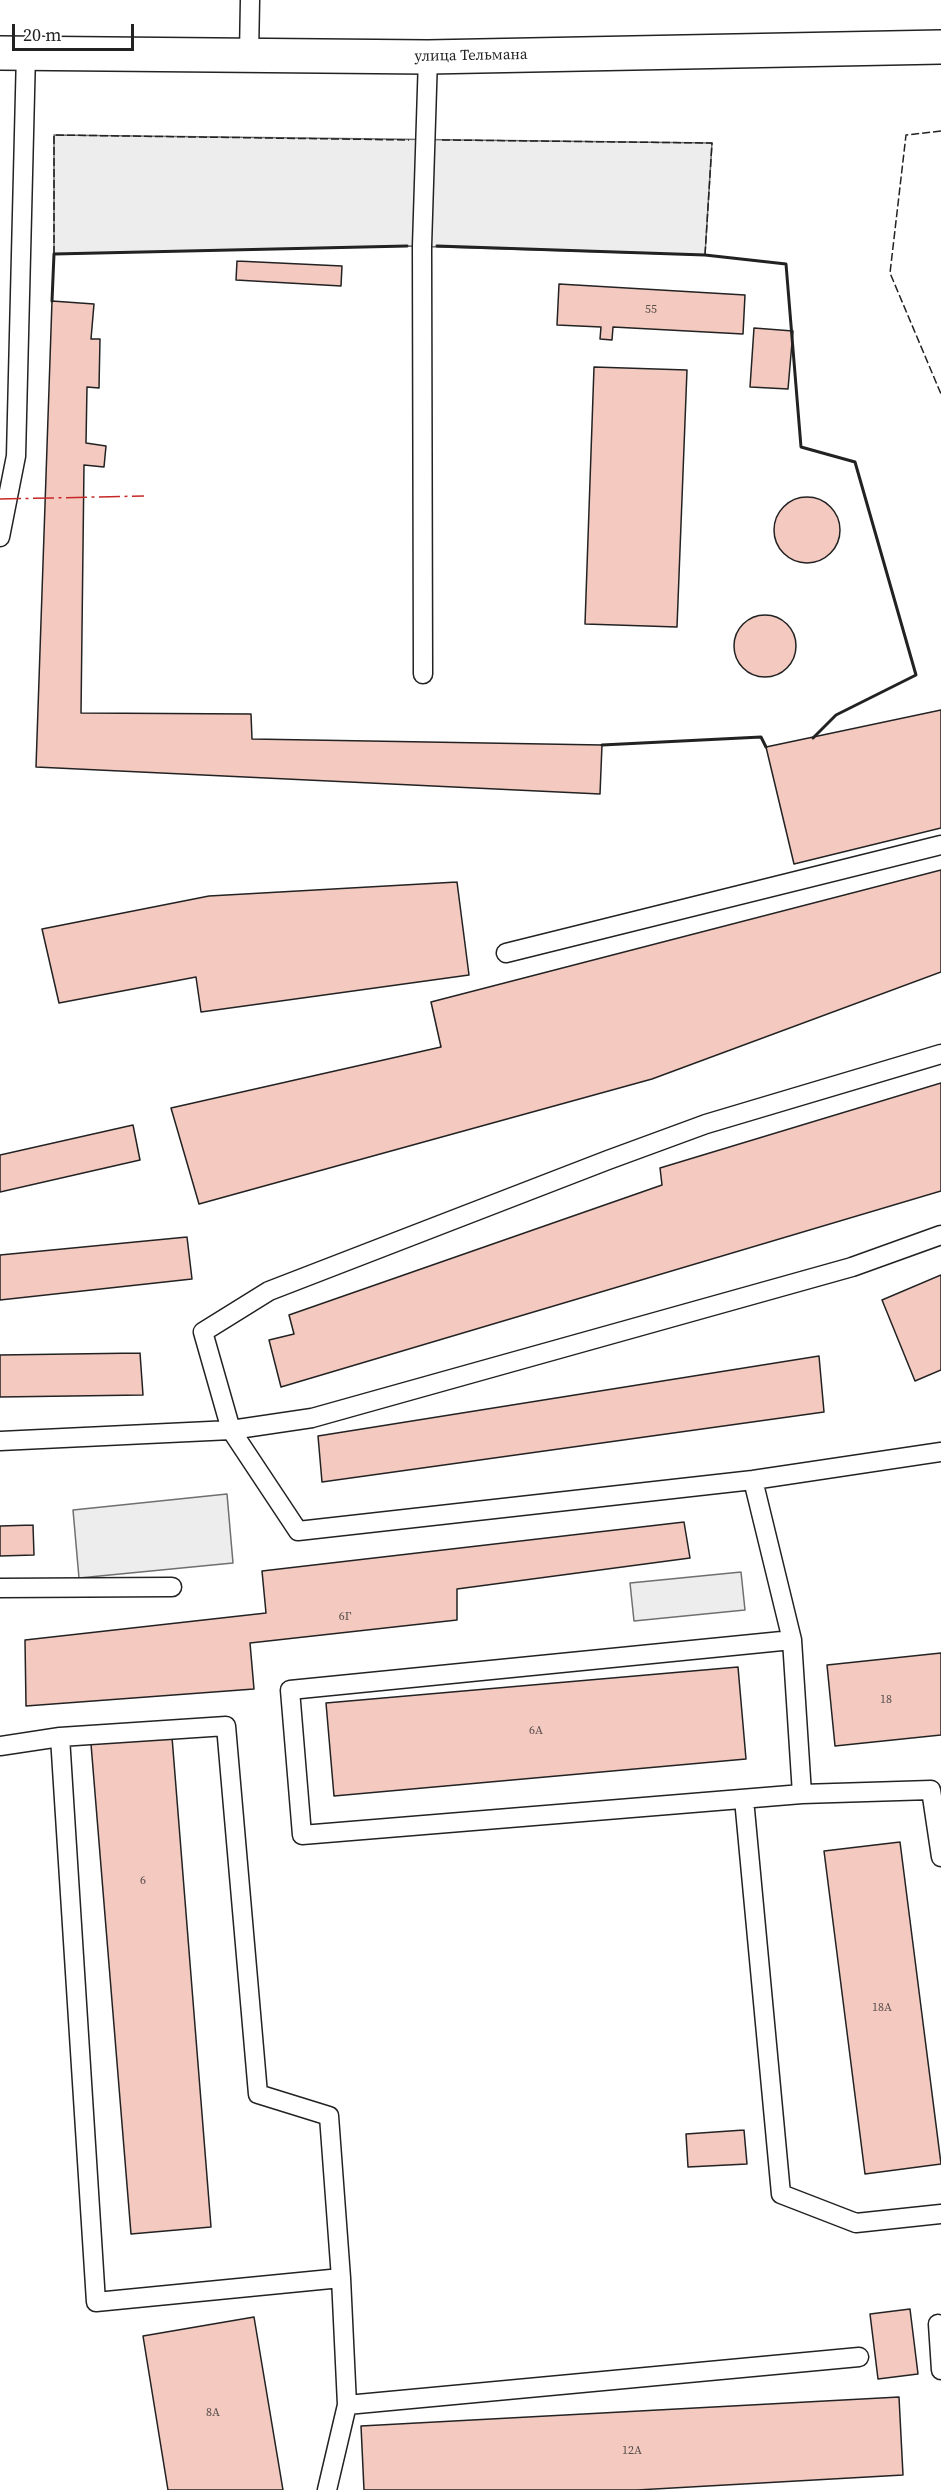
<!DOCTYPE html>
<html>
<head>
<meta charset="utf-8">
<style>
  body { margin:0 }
  #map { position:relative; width:941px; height:2490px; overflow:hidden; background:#fff; font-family:"Source Serif 4",serif }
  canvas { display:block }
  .scale { position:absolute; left:12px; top:24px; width:122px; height:27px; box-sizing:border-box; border:3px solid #222; border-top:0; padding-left:8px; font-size:18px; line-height:21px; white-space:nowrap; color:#222; -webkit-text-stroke:4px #fff; paint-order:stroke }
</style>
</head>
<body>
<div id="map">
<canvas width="941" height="2490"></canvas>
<div class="scale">20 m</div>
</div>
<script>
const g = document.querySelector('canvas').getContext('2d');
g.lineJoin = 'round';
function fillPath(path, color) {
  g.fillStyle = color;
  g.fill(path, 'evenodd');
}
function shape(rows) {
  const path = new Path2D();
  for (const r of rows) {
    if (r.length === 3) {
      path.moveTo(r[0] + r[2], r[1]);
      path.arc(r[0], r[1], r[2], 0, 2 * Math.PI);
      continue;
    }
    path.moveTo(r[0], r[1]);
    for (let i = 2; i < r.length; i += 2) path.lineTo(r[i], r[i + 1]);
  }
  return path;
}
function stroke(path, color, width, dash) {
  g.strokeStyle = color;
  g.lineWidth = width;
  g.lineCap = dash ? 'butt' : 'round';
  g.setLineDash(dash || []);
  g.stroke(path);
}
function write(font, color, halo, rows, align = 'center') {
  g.font = font + ' "Source Serif 4",serif';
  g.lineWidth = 4.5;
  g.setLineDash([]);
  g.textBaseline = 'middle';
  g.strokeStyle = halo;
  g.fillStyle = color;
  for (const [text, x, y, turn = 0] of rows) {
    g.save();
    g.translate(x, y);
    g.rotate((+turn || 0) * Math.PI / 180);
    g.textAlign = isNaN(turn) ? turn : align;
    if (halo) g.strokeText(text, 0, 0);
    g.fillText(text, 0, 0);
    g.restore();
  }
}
const parking = shape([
  [54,135,712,143,705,255,407,246,54,254,54,135],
  [227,1494,233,1563,79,1578,73,1510,227,1494],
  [741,1572,745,1610,634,1621,630,1583,741,1572]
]);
fillPath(parking, '#ededed');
stroke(parking, '#6f6f6f', 1.5);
const building = shape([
  [237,261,342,266,341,286,236,280,237,261],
  [559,284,745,295,743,334,613,327,612,340,600,339,601,327,557,325,559,284],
  [52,301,94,304,91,339,100,339,99,388,87,387,86,443,106,446,104,467,84,465,81,713,251,714,252,739,602,745,600,794,36,767,52,301],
  [754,328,793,331,788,389,750,387,754,328],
  [594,367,687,370,677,627,585,624,594,367],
  [807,530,33],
  [765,646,31],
  [941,710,941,828,794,864,766,747,941,710],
  [941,870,941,972,652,1079,199,1204,171,1108,441,1047,431,1002,941,870],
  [457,882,469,975,201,1012,196,977,59,1003,42,929,209,896,457,882],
  [941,1083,941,1191,281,1387,269,1340,294,1334,289,1315,662,1185,660,1168,941,1083],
  [133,1125,140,1160,0,1192,0,1155,133,1125],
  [187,1237,192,1279,0,1300,0,1255,187,1237],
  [941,1275,941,1370,915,1381,882,1300,941,1275],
  [140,1353,143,1395,0,1397,0,1355,140,1353],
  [819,1356,824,1412,322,1482,318,1436,819,1356],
  [684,1522,690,1558,457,1589,457,1620,250,1643,254,1689,26,1706,25,1640,266,1613,262,1571,684,1522],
  [33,1525,34,1555,0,1556,0,1526,33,1525],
  [941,1653,941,1735,835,1746,827,1665,941,1653],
  [738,1667,746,1759,334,1796,326,1703,738,1667],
  [172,1737,211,2227,131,2234,91,1744,172,1737],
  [900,1842,941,2164,865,2174,824,1851,900,1842],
  [744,2130,747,2164,688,2167,686,2134,744,2130],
  [910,2309,918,2374,878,2379,870,2314,910,2309],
  [254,2317,283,2490,168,2490,143,2336,254,2317],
  [899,2397,903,2475,637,2490,364,2490,361,2426,899,2397]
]);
fillPath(building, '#f3c9c0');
stroke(building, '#222', 1.5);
const lane = shape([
  [249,55,250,0],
  [0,537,16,456,26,53],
  [423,674,422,246,428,57],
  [506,953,941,845],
  [941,1054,706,1124,608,1160,269,1291,203,1332,231,1430,312,1418,852,1267,941,1235],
  [0,1441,231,1430,298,1531,753,1480,941,1452],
  [753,1480,792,1640,802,1794,302,1835,290,1690,792,1640],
  [0,1588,172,1587],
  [60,1737,96,2302,341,2278],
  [0,1746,60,1737,226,1726,258,2094,329,2116,341,2278,347,2405,327,2490],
  [802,1794,931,1790,941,1857],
  [744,1799,781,2194,856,2223,941,2214],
  [938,2324,941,2370],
  [347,2405,859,2357]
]);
const secondary = shape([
  [0,53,428,57,941,47]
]);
stroke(lane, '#222', 21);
stroke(secondary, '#222', 36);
stroke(lane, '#fff', 18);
stroke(secondary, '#fff', 33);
stroke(shape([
  [941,131,906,135,890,273,941,394],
  [442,140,712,143,705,255],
  [54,254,54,135,409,140]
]), '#222', 1.5, [8, 3]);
stroke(shape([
  [437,246,705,255,786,264,801,447,855,462,916,675,836,715,813,738],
  [52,301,54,254,407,246],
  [602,745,761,737,766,747]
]), '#222', 3);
stroke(shape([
  [0,499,144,496]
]), '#c62828', 1.5, [21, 4.5, 3, 4.5]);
write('12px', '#564c4a', null, [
  ["55",651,310],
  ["6Г",345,1617],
  ["18",886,1700],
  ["6А",536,1731],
  ["6",143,1881],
  ["18А",882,2008],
  ["8А",213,2413],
  ["12А",632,2451]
]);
write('15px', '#222', '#fff', [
  ["улица Тельмана",471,56,-1]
]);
</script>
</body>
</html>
